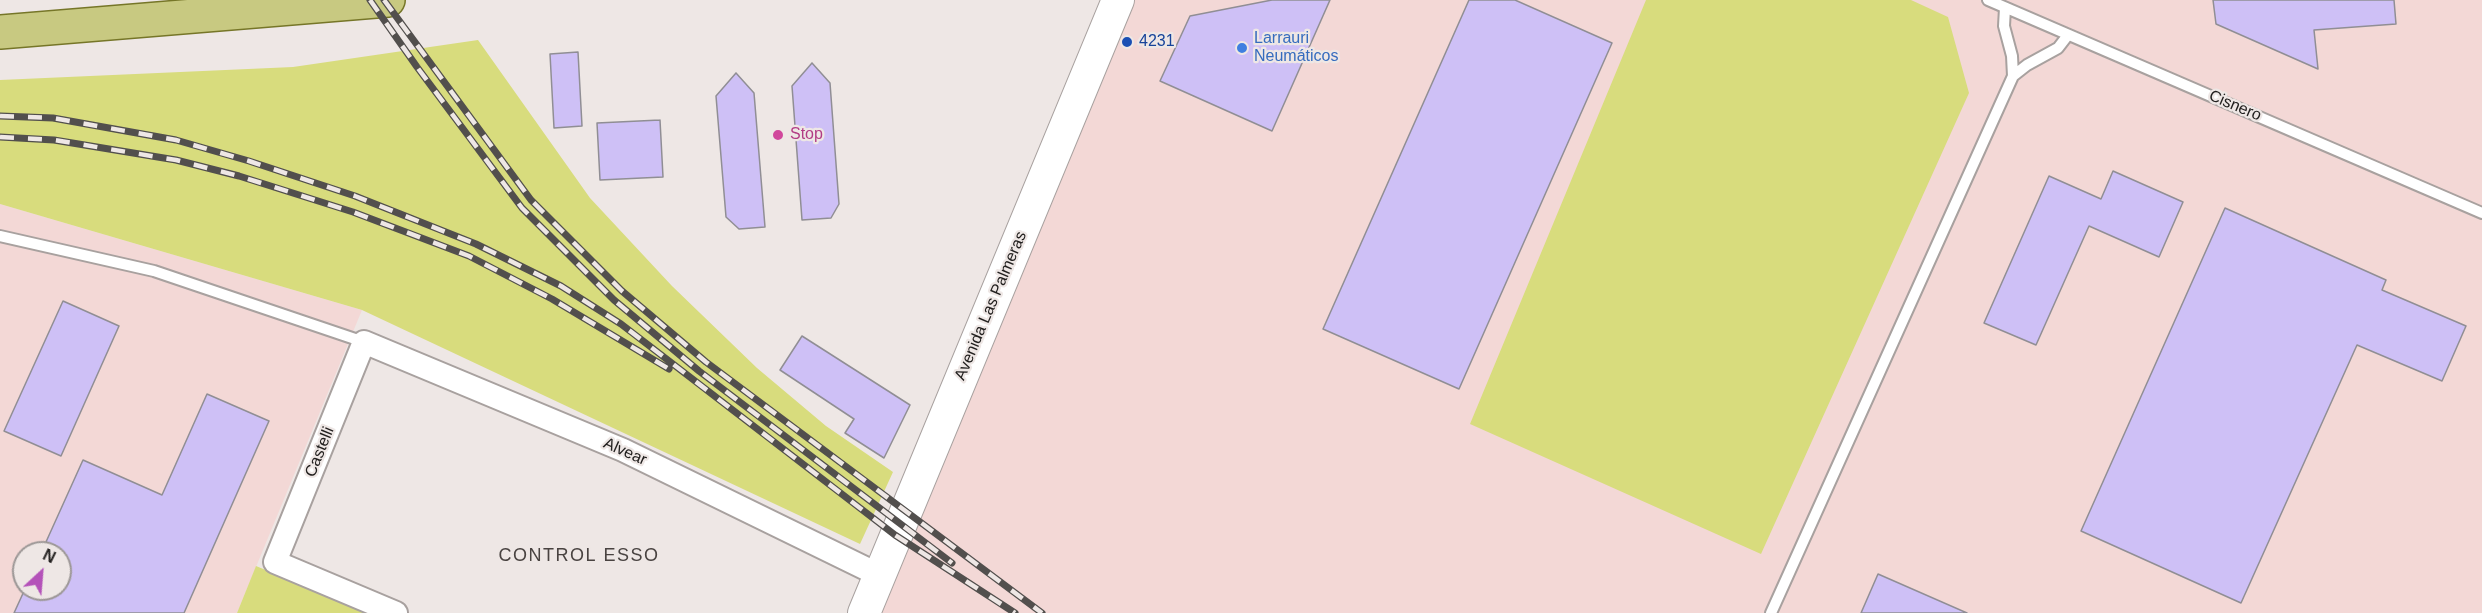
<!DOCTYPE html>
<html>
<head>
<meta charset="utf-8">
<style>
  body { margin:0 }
  #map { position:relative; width:2482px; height:613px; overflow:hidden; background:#eee7e5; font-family:Arial,sans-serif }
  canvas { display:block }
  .north { position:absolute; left:12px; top:541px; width:60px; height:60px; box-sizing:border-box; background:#eee7e5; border:2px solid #9c9796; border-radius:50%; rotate:26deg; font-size:16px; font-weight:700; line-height:24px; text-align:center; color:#22201f }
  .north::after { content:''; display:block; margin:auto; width:21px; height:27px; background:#b452b9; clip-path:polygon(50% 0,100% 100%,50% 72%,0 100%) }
</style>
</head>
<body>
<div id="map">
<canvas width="2482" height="613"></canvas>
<div class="north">N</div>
</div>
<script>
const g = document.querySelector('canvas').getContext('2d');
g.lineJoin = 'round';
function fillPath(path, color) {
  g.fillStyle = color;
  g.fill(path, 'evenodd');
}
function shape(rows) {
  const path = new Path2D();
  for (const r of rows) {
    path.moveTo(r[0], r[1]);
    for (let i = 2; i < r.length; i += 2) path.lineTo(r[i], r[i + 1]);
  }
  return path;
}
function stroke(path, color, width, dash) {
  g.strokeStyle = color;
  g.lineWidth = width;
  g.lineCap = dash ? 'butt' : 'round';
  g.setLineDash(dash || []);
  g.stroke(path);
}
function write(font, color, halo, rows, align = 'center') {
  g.font = font + ' Arial,sans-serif';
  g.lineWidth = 4.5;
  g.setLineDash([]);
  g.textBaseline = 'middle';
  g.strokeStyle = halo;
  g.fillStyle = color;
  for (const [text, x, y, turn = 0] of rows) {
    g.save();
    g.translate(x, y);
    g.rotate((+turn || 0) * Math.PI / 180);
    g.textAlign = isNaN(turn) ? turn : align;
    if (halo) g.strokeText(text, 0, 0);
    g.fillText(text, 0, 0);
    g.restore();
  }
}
fillPath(shape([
  [1118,0,2482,0,2482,613,864,613],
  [0,204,362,310,237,613,0,613],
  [24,553,60,553,60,589,24,589]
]), '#f3d8d6');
fillPath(shape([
  [1646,0,1911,0,1948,17,1969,93,1761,554,1470,424],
  [478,40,590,198,672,286,757,368,826,426,893,472,860,544,362,310,0,204,0,80,293,67],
  [256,566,369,613,237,613]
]), '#d8dc7d');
const building = shape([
  [1272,0,1330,0,1272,131,1160,81,1190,16,1272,0],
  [1469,0,1515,0,1612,43,1459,389,1323,329,1469,0],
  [2213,0,2394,0,2396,24,2314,30,2318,69,2216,24,2213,0],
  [578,52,582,126,554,128,550,54,578,52],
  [812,63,830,83,839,204,831,218,802,220,792,86,812,63],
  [736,73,754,93,765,227,739,229,726,217,716,96,736,73],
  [660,120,663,177,600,180,597,123,660,120],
  [2113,171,2183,202,2159,257,2089,226,2036,345,1984,323,2049,176,2101,199,2113,171],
  [2225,208,2386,280,2382,290,2466,326,2442,381,2357,345,2241,603,2081,531,2225,208],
  [63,301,119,326,61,456,4,431,63,301],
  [802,336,910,405,884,458,845,433,854,419,780,370,802,336],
  [207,394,269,421,184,613,14,613,25,589,60,589,60,553,41,553,83,460,162,495,207,394],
  [1878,574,1967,613,1861,613,1878,574]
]);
fillPath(building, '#cec0f6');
stroke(building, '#908e94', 1.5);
const lane = shape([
  [1988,0,2482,213],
  [2013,76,2027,65,2058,48,2068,35],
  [0,236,154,271,364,342],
  [1771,613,2013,76,2012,56,2004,26,2005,8]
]);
const street = shape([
  [396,613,275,562,364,342,623,450,879,575]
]);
const secondary = shape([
  [864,613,1118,0]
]);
const primary = shape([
  [0,32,388,0]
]);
stroke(lane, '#a8a19f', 14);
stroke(street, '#a8a19f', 26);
stroke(secondary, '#a8a19f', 34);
stroke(primary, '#767628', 36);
stroke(lane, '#fff', 10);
stroke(street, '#fff', 22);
stroke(secondary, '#fff', 32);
stroke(primary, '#c8c981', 33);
const rail = shape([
  [370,0,417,67,522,208,614,300,699,371,952,563],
  [384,0,531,200,622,291,706,362,1042,613],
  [0,116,53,118,176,140,249,161,355,196,476,244,561,286,621,324,895,535,1015,613],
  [0,137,54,140,176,160,239,176,353,212,469,256,552,299,669,369]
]);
stroke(rail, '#524f4d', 7);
stroke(rail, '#eee7e5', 4.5, [14]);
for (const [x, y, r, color] of [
  [1127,42,6,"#1a4fb4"],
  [1242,48,6,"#3f7fe0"],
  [778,135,6,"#d1479c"]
]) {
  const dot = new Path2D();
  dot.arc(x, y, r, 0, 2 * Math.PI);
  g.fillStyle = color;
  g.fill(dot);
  stroke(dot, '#eee7e5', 2);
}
write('16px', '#366cbe', '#eee7e5', [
  ["Larrauri",1254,39],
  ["Neumáticos",1254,57]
], 'left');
write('16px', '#164399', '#eee7e5', [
  ["4231",1139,42]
], 'left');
write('16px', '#22201f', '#eee7e5', [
  ["Cisnero",2235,106,23],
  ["Avenida Las Palmeras",991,306,-67],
  ["Castelli",320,452,-68],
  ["Alvear",625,452,24]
]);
write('16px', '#b23c85', '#eee7e5', [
  ["Stop",790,135]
], 'left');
g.letterSpacing = '1.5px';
write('18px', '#494341', '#eee7e5', [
  ["CONTROL ESSO",579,556]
]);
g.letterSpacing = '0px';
</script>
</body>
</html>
